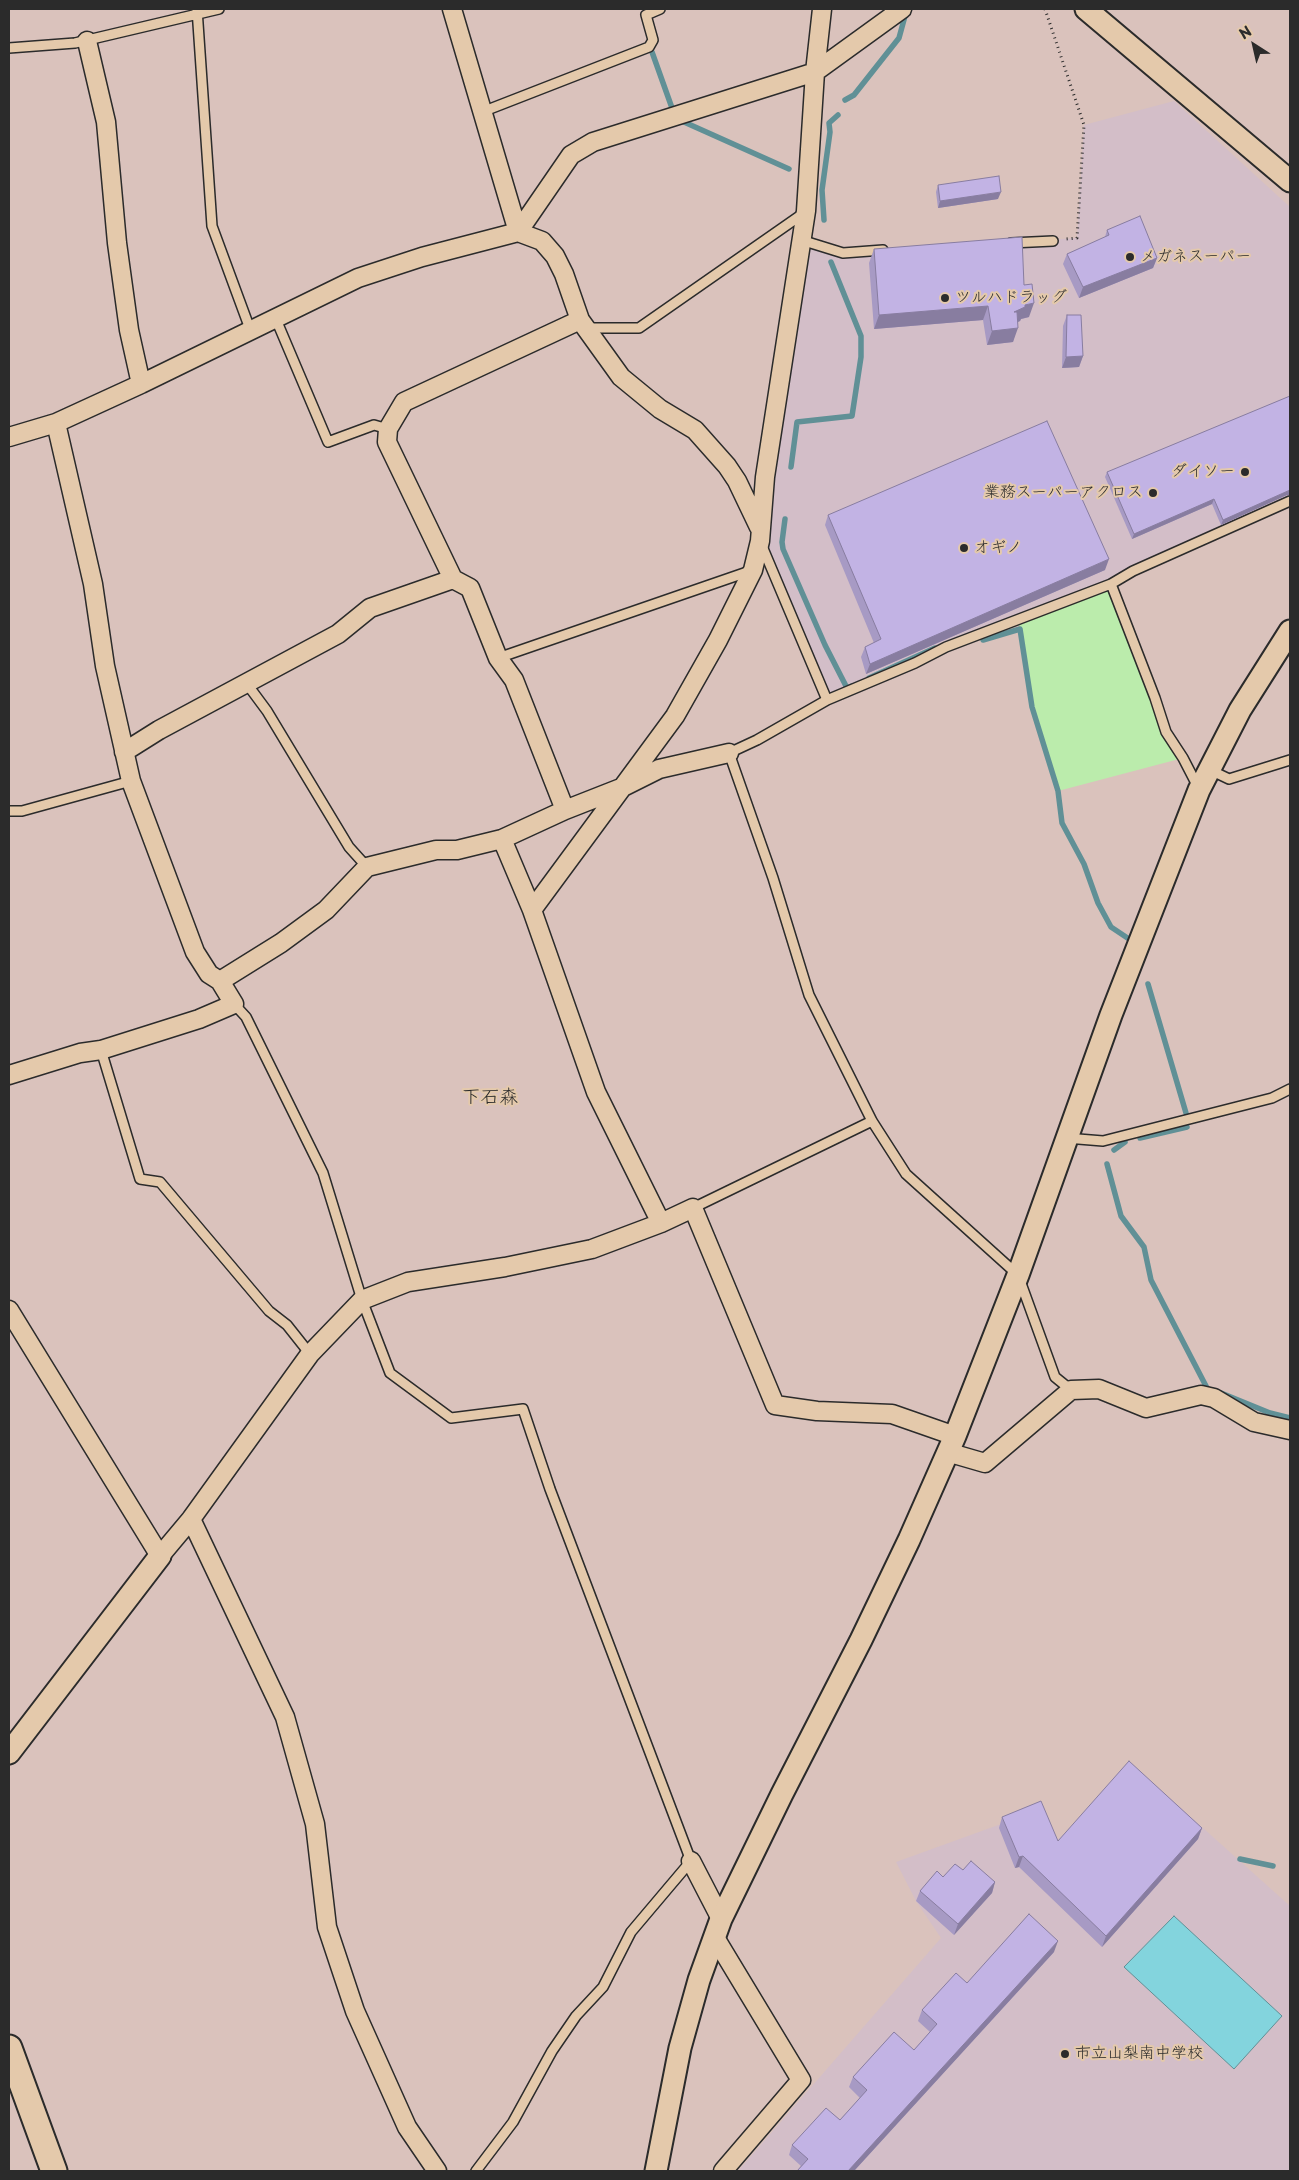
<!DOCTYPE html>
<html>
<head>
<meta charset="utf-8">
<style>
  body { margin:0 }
  #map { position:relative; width:1299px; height:2180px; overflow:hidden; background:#dac2bc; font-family:"Playpen Sans",sans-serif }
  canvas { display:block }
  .frame { position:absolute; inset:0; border:10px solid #2b2b2b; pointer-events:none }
  .north { position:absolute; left:1229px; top:20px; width:50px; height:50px; -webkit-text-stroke:4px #e4c9ab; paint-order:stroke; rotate:325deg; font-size:14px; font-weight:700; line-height:20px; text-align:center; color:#2b2b2b }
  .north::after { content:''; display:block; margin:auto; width:18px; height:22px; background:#2b2b2b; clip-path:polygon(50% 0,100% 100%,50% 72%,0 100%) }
</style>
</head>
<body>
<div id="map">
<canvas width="1299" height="2180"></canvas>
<div class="frame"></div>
<div class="north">N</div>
</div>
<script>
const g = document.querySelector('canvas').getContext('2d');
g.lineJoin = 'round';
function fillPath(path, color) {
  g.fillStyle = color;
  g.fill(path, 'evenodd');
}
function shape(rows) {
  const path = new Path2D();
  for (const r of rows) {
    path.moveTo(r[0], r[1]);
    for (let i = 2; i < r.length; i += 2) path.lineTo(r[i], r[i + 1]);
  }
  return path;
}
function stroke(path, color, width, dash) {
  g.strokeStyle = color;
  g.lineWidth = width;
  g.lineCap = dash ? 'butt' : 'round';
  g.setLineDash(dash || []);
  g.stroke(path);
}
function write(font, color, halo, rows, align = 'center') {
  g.font = font + ' "Playpen Sans","Klee One",sans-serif';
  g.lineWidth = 4;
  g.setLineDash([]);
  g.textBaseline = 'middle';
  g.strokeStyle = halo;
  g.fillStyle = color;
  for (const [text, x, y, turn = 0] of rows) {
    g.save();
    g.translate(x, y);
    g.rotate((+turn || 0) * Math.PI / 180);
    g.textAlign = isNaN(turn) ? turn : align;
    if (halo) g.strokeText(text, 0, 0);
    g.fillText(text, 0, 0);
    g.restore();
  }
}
fillPath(shape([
  [1174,101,1290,207,1290,501,1133,571,827,700,760,541,801,240,843,253,1077,238,1084,125],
  [1135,1767,1290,1906,1290,2171,738,2171,941,1938,916,1901,896,1862,1037,1811,1055,1842]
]), '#d3bec8');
fillPath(shape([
  [1111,584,1166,732,1183,758,1058,791,1032,707,1018,619]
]), '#bbecac');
const water = shape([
  [1174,1916,1282,2016,1234,2069,1124,1967,1174,1916]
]);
fillPath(water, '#83d4dd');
stroke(water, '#609096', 1);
stroke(shape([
  [652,52,672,108],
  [845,100,854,95,899,38,905,16],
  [684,122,789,169],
  [824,220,822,190,830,132,829,123,838,115],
  [791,467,797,422,852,416,861,357,861,336,831,262],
  [785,519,782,542,783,549,825,645,847,688,852,686],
  [983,640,1020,629,1032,707,1058,791,1062,823,1084,864,1098,903,1111,927,1129,939],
  [869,678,935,648],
  [1148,984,1186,1113],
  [1140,1138,1187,1127],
  [1114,1150,1125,1142],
  [1107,1164,1121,1216,1144,1247,1151,1280,1207,1388],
  [1221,1393,1270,1413,1290,1418],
  [1240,1859,1273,1866]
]), '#609096', 5.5);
const service = shape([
  [197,9,212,226,250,329],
  [9,48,75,43,219,9],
  [482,112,649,47,653,40,646,15,660,9],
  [801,240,843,253,883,250],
  [1011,243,1053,241],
  [275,317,328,442,374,425,388,429],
  [586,328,639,328,804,213],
  [762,546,827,700],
  [1111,584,1133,571,1290,501],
  [498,658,753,570],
  [247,684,267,711,349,847,367,867],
  [1208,769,1229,779,1290,760],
  [9,811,22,811,131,781],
  [234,1004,246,1017,323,1173,362,1300,390,1373,451,1418,523,1409,550,1489,691,1861,631,1932,603,1987,576,2016,552,2051,513,2122,476,2171],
  [101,1050,140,1179,160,1182,269,1311,287,1325,310,1354],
  [1066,1138,1103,1141,1272,1098,1290,1089],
  [693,1208,872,1121],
  [1071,1390,1055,1377,1018,1275,906,1174,872,1121,809,995,773,878,729,753,757,740,827,700,915,663,946,647,1111,584,1155,698,1166,732,1183,758,1198,787]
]);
const minor = shape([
  [452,9,518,232],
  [87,41,106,122,117,243,129,330,141,384],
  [518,232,571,155,593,142,815,72,902,9],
  [9,437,56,423,141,384,358,278,422,257,518,232,542,241,555,256,564,274,580,320,621,377,660,409,695,430,727,466,737,481,759,527],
  [124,752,159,730,338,634,370,608,453,579],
  [565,810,514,680,498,658,470,588,453,579,387,442,388,429,404,402,580,320],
  [502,839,532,910],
  [220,981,281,943,326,910,367,867,436,850,457,850,502,839,565,810,621,788,659,769,729,753],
  [9,1075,80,1053,101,1050,199,1019,234,1004,220,981,209,974,195,952,131,781,105,666,93,584,56,423],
  [661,1223,596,1092,532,910,675,716,718,640,753,570,760,541,765,477,806,211,815,72,822,9],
  [9,1310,160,1556,191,1519,310,1354,362,1300,408,1282,505,1267,592,1249,661,1223,693,1208,775,1405,817,1411,892,1414,955,1436],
  [947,1452,985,1463,1071,1390,1099,1389,1146,1408,1201,1395,1214,1398,1254,1422,1290,1430],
  [191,1519,285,1717,315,1824,327,1927,355,2011,407,2127,437,2171],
  [691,1861,721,1919],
  [714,1936,801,2080,723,2171]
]);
const tertiary = shape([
  [1086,9,1290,181],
  [9,1753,160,1556],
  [656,2171,680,2048,699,1980,721,1919,782,1794,861,1640,909,1540,955,1436,1018,1275,1111,1015,1199,790,1240,710,1290,631]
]);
const secondary = shape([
  [9,2048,54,2171]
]);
stroke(service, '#2b2b2b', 12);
stroke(minor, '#2b2b2b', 21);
stroke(tertiary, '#2b2b2b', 25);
stroke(secondary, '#2b2b2b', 29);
stroke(shape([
  [1045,9,1084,125,1077,238,1066,239]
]), '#2b2b2b', 3, [1, 4]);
stroke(service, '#e4c9ab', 9);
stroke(minor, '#e4c9ab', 18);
stroke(tertiary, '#e4c9ab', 21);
stroke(secondary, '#e4c9ab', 25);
fillPath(shape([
  [938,185,998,199,938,208,936,192],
  [1107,230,1157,258,1153,268,1079,298,1063,264,1067,254,1105,237],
  [874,249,1024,285,1029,317,1021,319,1020,321,1018,322,1013,342,987,345,983,320,874,329,869,263],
  [1067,315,1083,356,1079,367,1062,368,1063,326],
  [1107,472,1287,495,1221,525,1212,504,1132,539,1105,477],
  [828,515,1105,570,866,674,861,657,865,647,874,643,825,525],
  [1002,1817,1058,1841,1202,1828,1198,1839,1102,1947,1019,1867,1015,1868,999,1828],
  [963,1870,995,1882,992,1893,954,1935,916,1901,920,1891,943,1877],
  [1054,1952,854,2171,797,2171,801,2166,789,2155,792,2145,840,2120,860,2098,849,2087,853,2077,914,2050,930,2032,918,2021,922,2010,967,1983]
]), '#a79ac4');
fillPath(shape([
  [1001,192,998,199,938,208,940,201],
  [1157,258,1153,268,1079,298,1083,287],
  [1034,303,1029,317,1021,319,1020,321,1009,326,1014,312,1025,305],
  [988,306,983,320,874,329,879,315],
  [1018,328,1013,342,987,345,992,331],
  [1083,356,1079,367,1062,368,1066,357],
  [1290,490,1290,495,1287,495,1221,525,1223,520],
  [1214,499,1212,504,1132,539,1134,534],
  [1109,559,1105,570,866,674,870,664],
  [1202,1828,1198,1839,1102,1947,1106,1936],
  [1023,1856,1019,1867,1015,1868,1019,1857],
  [995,1882,992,1893,954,1935,958,1924],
  [1058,1941,1054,1952,854,2171,848,2171]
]), '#887da0');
const building = shape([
  [999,176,1001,192,940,201,938,185,999,176],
  [1140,216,1157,258,1083,287,1067,254,1109,235,1107,230,1140,216],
  [1022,237,1024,285,1032,284,1034,303,1025,305,1025,307,1014,312,1017,312,1018,328,992,331,988,306,879,315,874,249,1022,237],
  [1067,315,1081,315,1083,356,1066,357,1067,315],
  [1290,396,1290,490,1223,520,1214,499,1134,534,1107,472,1290,396],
  [1047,421,1109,559,870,664,865,647,881,639,828,515,1047,421],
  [1129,1761,1202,1828,1106,1936,1023,1856,1019,1857,1002,1817,1041,1801,1058,1841,1129,1761],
  [971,1861,995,1882,958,1924,920,1891,937,1871,943,1877,955,1864,963,1870,971,1861],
  [1029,1914,1058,1941,848,2171,797,2171,808,2159,792,2145,826,2108,840,2120,867,2090,853,2077,894,2032,914,2050,937,2024,922,2010,956,1973,967,1983,1029,1914]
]);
fillPath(building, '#c2b3e4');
stroke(building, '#887da0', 1);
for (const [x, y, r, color] of [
  [1130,257,5,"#2b2b2b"],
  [945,298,5,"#2b2b2b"],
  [1245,472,5,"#2b2b2b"],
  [1153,493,5,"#2b2b2b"],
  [964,548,5,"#2b2b2b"],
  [1065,2054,5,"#2b2b2b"]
]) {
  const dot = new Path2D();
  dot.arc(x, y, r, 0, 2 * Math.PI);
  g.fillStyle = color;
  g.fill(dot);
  stroke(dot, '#e4c9ab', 2);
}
write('16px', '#2b2b2b', '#e4c9ab', [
  ["メガネスーパー",1140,257],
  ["ツルハドラッグ",955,298],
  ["ダイソー",1235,472,"right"],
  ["業務スーパーアクロス",1143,493,"right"],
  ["オギノ",974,548],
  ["市立山梨南中学校",1075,2054]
], 'left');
write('19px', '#2b2b2b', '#e4c9ab', [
  ["下石森",490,1098]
]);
</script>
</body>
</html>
